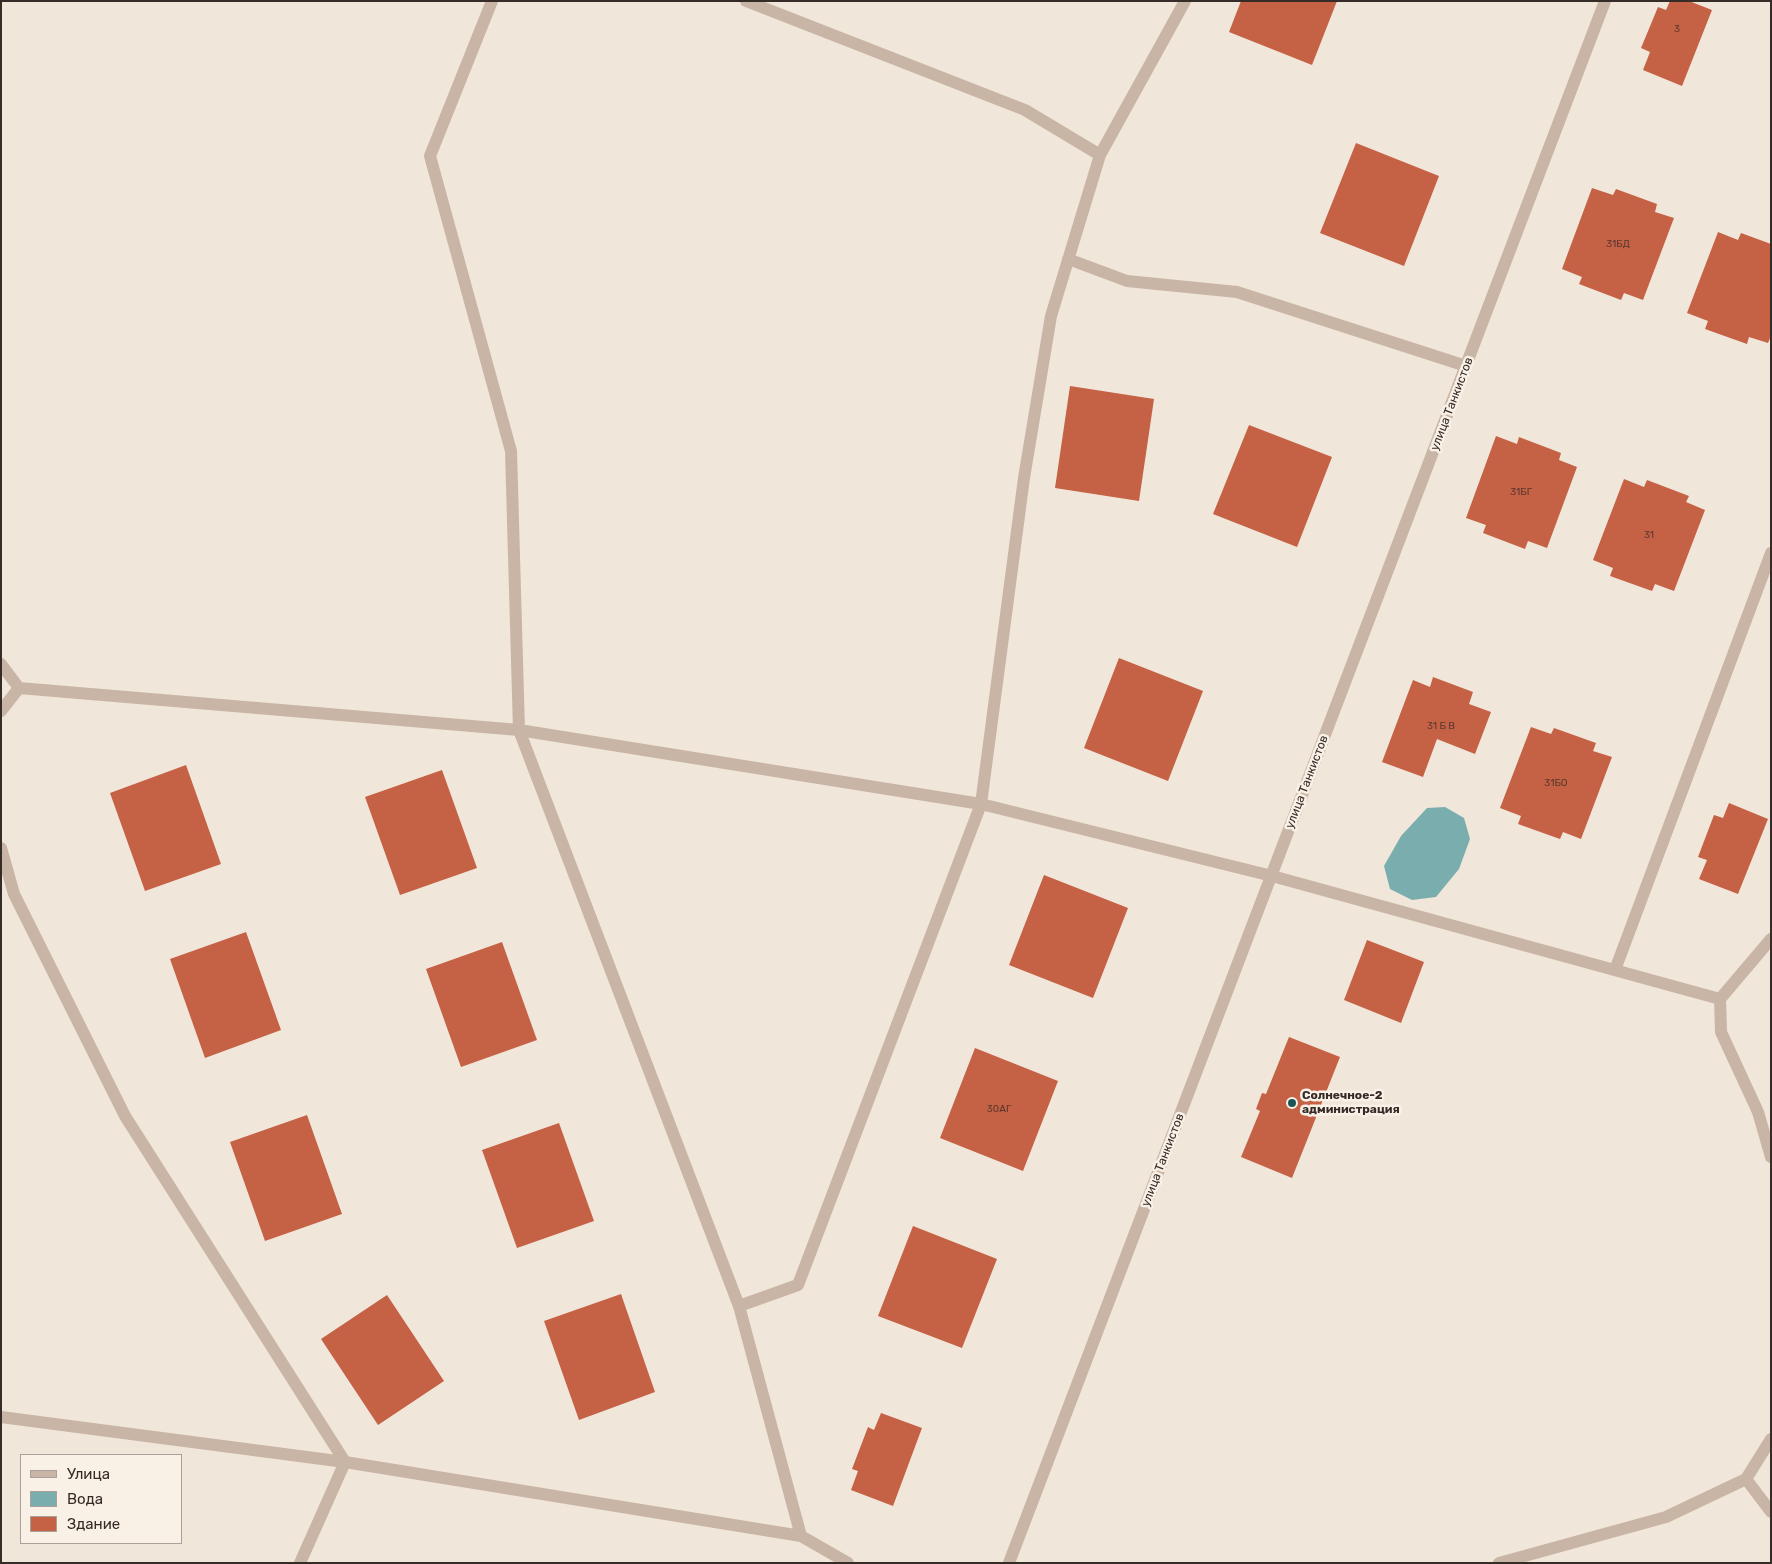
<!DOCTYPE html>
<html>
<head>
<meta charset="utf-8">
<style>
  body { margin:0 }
  #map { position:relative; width:1772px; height:1564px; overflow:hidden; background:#f1e6da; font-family:Rubik,sans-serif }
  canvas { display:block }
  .frame { position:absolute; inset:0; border:2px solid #352b27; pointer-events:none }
  .legend { position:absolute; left:20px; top:1454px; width:162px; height:90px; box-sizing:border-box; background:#f9f0e6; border:1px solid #aba19a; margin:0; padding:6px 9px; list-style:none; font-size:15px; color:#352b27 }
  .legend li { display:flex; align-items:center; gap:10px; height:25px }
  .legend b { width:25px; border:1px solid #aba19a }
</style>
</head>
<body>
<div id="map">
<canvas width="1772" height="1564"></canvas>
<div class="frame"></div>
<ul class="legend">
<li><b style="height:6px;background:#c9b5a6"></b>Улица</li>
<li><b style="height:14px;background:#79adae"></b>Вода</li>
<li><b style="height:14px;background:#c56144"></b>Здание</li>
</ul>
</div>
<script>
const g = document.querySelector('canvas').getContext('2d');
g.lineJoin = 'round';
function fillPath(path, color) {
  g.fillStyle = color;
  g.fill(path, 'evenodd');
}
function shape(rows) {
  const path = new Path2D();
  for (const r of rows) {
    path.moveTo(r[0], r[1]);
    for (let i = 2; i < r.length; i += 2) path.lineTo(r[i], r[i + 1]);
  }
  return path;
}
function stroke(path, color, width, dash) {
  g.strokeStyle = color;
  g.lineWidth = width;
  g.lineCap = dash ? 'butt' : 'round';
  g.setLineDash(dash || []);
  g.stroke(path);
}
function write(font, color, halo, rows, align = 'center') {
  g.font = font + ' Rubik,sans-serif';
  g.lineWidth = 5;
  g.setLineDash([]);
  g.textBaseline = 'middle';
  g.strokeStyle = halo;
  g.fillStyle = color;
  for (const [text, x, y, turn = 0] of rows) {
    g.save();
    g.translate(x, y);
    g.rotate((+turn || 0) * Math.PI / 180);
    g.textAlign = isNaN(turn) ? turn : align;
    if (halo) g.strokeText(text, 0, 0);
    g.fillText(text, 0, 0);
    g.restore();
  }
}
fillPath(shape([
  [1445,807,1464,818,1470,839,1459,869,1436,897,1412,900,1390,889,1384,866,1401,836,1427,808]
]), '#79adae');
fillPath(shape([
  [1241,1,1337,1,1312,65,1229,32],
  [1670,1,1689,1,1712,10,1682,86,1643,70,1650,52,1641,48,1658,7,1666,10],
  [1356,143,1439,176,1404,266,1320,233],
  [1592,188,1613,195,1616,189,1657,204,1655,212,1674,218,1643,300,1624,293,1621,300,1579,284,1582,277,1562,269],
  [1718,232,1738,240,1741,233,1771,244,1771,336,1768,343,1749,337,1747,344,1705,329,1708,321,1687,313],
  [1070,386,1154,399,1139,501,1055,488],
  [1249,425,1332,457,1297,547,1213,514],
  [1496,436,1517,444,1519,437,1561,453,1559,460,1577,467,1547,548,1528,541,1525,549,1483,533,1486,525,1466,518],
  [1624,479,1644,487,1647,480,1689,496,1686,502,1705,510,1674,591,1655,584,1652,591,1610,576,1613,568,1593,560],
  [1119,658,1203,691,1168,781,1084,748],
  [1433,677,1473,692,1469,704,1491,712,1475,754,1437,739,1423,777,1382,762,1413,680,1430,687],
  [1531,727,1551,734,1554,728,1596,743,1593,751,1612,757,1581,839,1563,832,1560,839,1518,824,1521,816,1500,808],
  [186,765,221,864,145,891,110,793],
  [442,770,477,868,400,895,365,797],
  [1729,803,1768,819,1738,894,1699,879,1707,860,1698,857,1714,815,1723,818],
  [1044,875,1128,908,1093,998,1009,965],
  [246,932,281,1030,205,1058,170,959],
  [1367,940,1424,962,1401,1023,1344,1000],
  [502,942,537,1040,461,1067,426,969],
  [1289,1037,1340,1057,1292,1178,1241,1157,1260,1111,1256,1109,1262,1093,1266,1094],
  [975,1048,1058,1081,1023,1171,940,1138],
  [307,1115,342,1214,265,1241,230,1142],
  [559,1123,594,1221,517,1248,482,1150],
  [913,1226,997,1259,962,1348,878,1316],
  [621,1294,655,1392,579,1420,544,1321],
  [387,1295,444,1381,378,1425,321,1339],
  [881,1413,922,1428,893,1506,851,1490,858,1471,852,1469,868,1427,874,1430]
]), '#c56144');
stroke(shape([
  [492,1,430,156,511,451,519,730,739,1306,801,1536],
  [746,1,1025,110,1100,155],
  [1068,259,1127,281,1237,292,1466,366],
  [1,664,19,688],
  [1,711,19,688,519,730,981,804,1272,876,1720,999],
  [1,848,14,894,125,1116,345,1462,801,1536,848,1563],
  [1771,939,1720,999,1721,1032,1758,1112,1771,1157],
  [1615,970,1771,553],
  [739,1306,798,1285,981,804,1024,478,1051,316,1100,155,1185,1],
  [1,1417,345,1462,300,1563],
  [1746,1479,1771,1512],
  [1499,1563,1666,1517,1746,1479,1771,1439]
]), '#c9b5a6', 12);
stroke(shape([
  [1009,1563,1605,1]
]), '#c9b5a6', 12);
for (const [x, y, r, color] of [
  [1292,1103,5,"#1d5457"]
]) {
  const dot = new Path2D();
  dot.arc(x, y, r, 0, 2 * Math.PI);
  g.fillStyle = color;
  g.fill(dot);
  stroke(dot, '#f9f0e6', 2);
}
write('10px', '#59382e', null, [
  ["3",1677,29],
  ["31БД",1618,244],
  ["31БГ",1521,492],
  ["31",1649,535],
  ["31 Б В",1441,726],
  ["31БО",1556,783],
  ["30АГ",999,1109]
]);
write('12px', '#352b27', '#f9f0e6', [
  ["улица Танкистов",1452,404,-69],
  ["улица Танкистов",1307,782,-69],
  ["улица Танкистов",1163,1160,-69]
]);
write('bold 12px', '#352b27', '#f9f0e6', [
  ["Солнечное-2",1302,1096],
  ["администрация",1302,1110]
], 'left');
</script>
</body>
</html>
